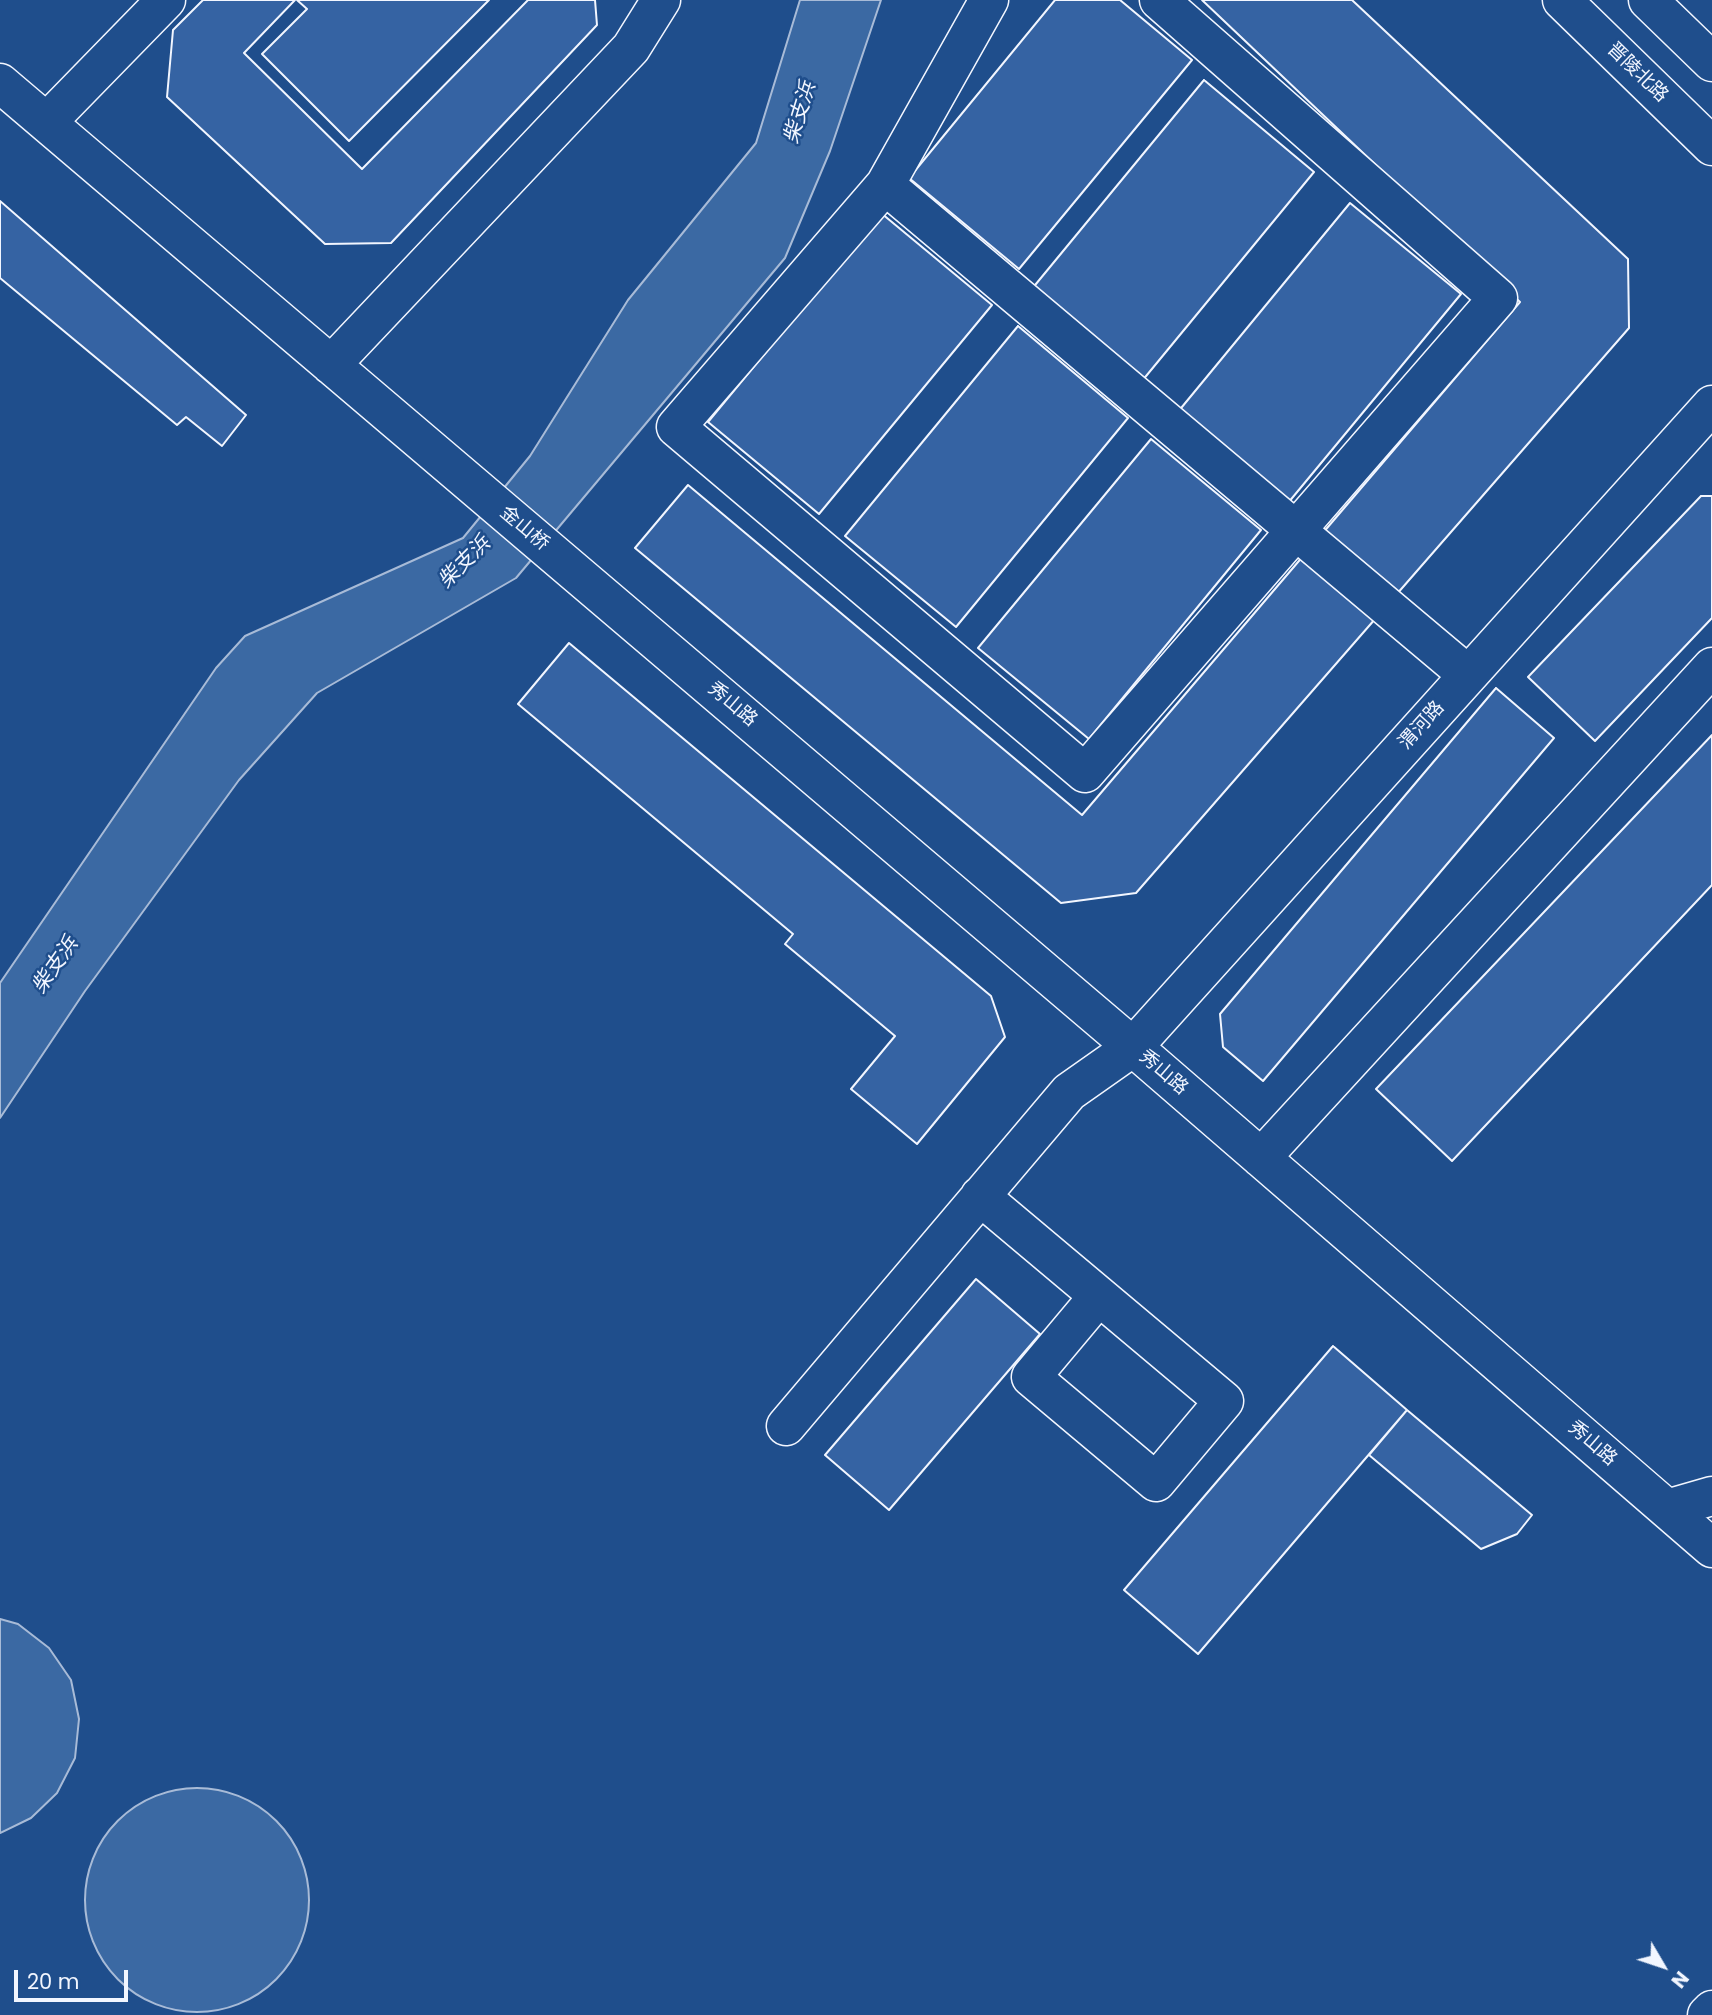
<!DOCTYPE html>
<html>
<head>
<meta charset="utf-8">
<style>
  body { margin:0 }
  #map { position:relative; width:1712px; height:2015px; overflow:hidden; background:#1f4e8c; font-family:Poppins,sans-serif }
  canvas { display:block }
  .north { position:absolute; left:1628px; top:1931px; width:70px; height:70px; -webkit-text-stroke:5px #1f4e8c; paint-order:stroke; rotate:129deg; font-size:19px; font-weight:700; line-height:28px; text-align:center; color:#f2f6ff }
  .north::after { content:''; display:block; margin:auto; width:24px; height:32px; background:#f2f6ff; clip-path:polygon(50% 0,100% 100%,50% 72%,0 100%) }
  .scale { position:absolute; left:14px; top:1970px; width:114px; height:32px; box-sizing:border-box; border:4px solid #f2f6ff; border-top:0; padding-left:9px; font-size:21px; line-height:24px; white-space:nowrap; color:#f2f6ff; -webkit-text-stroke:5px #1f4e8c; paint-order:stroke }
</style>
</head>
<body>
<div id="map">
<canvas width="1712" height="2015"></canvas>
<div class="north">N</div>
<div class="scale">20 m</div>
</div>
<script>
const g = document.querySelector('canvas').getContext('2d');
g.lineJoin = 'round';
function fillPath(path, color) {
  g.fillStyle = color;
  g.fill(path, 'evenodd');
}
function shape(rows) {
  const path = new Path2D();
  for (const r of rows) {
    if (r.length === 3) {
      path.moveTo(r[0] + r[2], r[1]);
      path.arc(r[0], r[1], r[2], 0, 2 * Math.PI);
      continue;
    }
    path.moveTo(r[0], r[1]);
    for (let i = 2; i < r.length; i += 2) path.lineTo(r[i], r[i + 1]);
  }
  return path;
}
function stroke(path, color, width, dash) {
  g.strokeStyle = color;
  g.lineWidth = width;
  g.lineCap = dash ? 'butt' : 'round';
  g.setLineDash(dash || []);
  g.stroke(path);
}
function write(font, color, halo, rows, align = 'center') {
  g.font = font + ' Poppins,"Noto Sans SC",sans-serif';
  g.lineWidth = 5;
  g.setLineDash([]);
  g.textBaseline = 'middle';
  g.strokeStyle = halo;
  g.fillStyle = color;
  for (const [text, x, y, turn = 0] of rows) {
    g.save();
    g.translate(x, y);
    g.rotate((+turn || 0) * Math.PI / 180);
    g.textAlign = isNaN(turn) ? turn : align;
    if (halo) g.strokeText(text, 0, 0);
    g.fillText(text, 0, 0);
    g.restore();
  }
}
const water = shape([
  [800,0,881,0,830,151,785,258,516,578,317,693,239,780,85,991,0,1118,0,983,216,668,245,636,463,538,530,456,628,300,756,143,800,0],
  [0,1619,18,1624,49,1648,71,1680,79,1719,75,1758,57,1793,31,1818,0,1833,0,1619],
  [197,1900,112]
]);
fillPath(water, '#3b69a3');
stroke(water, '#a8bbd7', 2);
const building = shape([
  [203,0,295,0,244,53,362,169,528,0,595,0,597,25,391,243,325,244,167,97,173,30,203,0],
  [297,0,489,0,349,141,262,54,307,9,297,0],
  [1055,0,1120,0,1192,60,1019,269,909,178,1055,0],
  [1202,0,1352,0,1628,259,1629,328,1136,893,1061,903,635,548,688,485,1082,815,1520,302,1202,0],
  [1204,80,1314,172,1142,381,1031,290,1204,80],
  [0,201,246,415,222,446,186,417,177,425,0,278,0,201],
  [1350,203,1461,294,1288,503,1177,413,1350,203],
  [881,213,992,305,819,514,708,422,881,213],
  [1018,326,1128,418,956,627,845,536,1018,326],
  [1151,439,1261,530,1089,739,978,648,1151,439],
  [1701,496,1712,496,1712,618,1595,741,1528,677,1701,496],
  [569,643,991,996,1005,1037,917,1144,851,1089,895,1036,785,944,793,934,518,704,569,643],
  [1496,688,1554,738,1263,1081,1223,1047,1220,1014,1496,688],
  [1712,735,1712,885,1452,1161,1376,1089,1712,735],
  [976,1279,1040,1334,889,1510,825,1455,976,1279],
  [1333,1346,1407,1410,1198,1654,1124,1590,1333,1346],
  [1407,1410,1532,1515,1517,1534,1481,1549,1369,1455,1407,1410]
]);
fillPath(building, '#3563a3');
stroke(building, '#f2f6ff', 2);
const minor = shape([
  [989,0,885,185,676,427,1085,773,1498,298,1159,0],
  [0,83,1133,1047,1712,1548],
  [47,122,166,0],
  [885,185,1468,675],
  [331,365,631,48,661,0],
  [1261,1158,1712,667],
  [980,1196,1224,1401,1156,1482,1031,1377,1098,1297],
  [786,1426,1069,1092,1133,1047,1712,405],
  [1667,1509,1712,1496]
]);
const major = shape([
  [1562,0,1712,146],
  [1648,0,1712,62],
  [1707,2015,1712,2010]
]);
stroke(minor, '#f2f6ff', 41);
stroke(major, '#f2f6ff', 41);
stroke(minor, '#1f4e8c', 38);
stroke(major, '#1f4e8c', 38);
write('19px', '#f2f6ff', '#1f4e8c', [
  ["晋陵北路",1637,73,44],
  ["金山桥",524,529,40],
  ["秀山路",732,705,40],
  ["渭河路",1422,726,-48],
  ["秀山路",1163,1073,41],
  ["秀山路",1592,1444,41]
]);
write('italic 21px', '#f2f6ff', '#1f4e8c', [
  ["柴支浜",801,113,-73],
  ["柴支浜",465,563,-45],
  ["柴支浜",56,966,-55]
]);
</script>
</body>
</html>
